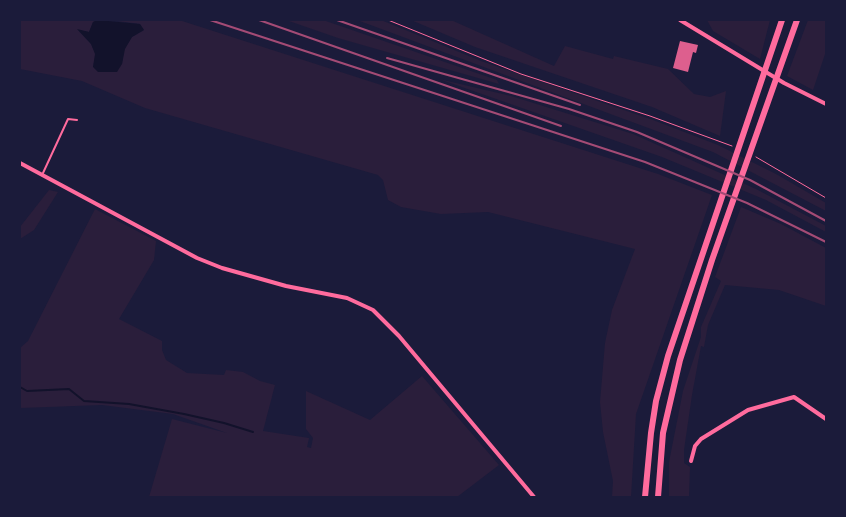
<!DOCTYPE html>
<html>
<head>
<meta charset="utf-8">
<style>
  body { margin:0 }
  #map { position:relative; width:846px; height:517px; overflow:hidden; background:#1b1b3a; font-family:"Space Grotesk",sans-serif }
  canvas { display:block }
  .frame { position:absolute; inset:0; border:21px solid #1b1b3a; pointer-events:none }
</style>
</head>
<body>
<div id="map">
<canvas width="846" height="517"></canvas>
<div class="frame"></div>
</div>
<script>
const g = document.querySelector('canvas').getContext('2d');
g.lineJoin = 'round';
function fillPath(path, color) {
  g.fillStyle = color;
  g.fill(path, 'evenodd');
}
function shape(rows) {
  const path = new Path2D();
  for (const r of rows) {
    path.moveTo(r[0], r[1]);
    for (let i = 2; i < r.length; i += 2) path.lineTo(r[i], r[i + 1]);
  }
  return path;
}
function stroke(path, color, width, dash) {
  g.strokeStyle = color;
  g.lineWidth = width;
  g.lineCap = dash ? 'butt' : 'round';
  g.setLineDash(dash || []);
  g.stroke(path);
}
fillPath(shape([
  [20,20,97,20,93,22,89,32,78,30,91,44,96,54,93,67,122,64,124,49,132,37,144,30,140,24,110,20,179,20,658,174,712,195,636,414,631,497,612,497,613,481,603,432,600,402,605,343,612,310,635,249,488,212,441,214,401,207,388,200,383,180,378,175,145,108,82,81,20,69],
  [286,20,323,20,497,80,499,84,338,38],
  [357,20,381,20,481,61,653,120,718,145,776,174,826,203,826,211,713,152],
  [411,20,451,20,554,66,565,46,613,59,614,56,668,69,694,94,710,97,726,91,720,136,652,107,475,47],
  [707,20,770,20,760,59,713,31],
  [808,20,826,20,826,51,813,90,787,76],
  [439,79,511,96,633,134,756,189,826,226,826,232,766,200,662,157],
  [49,190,58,192,34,230,20,239,20,227],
  [741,207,781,224,826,248,826,306,779,290,725,285,708,325,704,347,701,346,692,395,684,450,684,463,690,467,689,497,669,497,669,462,683,391,701,337,701,327,721,281,715,277],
  [95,209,156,241,154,260,119,319,162,341,162,350,166,360,187,373,224,375,226,370,243,372,260,381,275,385,263,431,309,438,307,447,311,448,313,438,306,429,306,391,370,420,422,376,499,465,457,497,149,497,172,419,227,433,173,414,102,405,20,408,20,348,28,341]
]), '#2a1e3b');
fillPath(shape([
  [97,20,140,24,144,30,132,37,125,49,122,64,117,72,98,72,93,67,95,54,91,44,77,29,89,32,93,22]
]), '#12122b');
stroke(shape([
  [20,387,27,391,69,389,84,401,129,404,184,414,224,423,253,432]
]), '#12122b', 2);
fillPath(shape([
  [680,41,698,45,696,53,693,52,688,72,673,68]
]), '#dd5f8e');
stroke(shape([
  [388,20,521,74,650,116,732,146],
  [756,157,826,198]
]), '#ff6b9d', 1);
stroke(shape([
  [43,173,68,119,77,120]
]), '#ff6b9d', 2);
stroke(shape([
  [680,20,784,83,826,104],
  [20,163,197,258,222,268,286,286,347,298,373,310,399,336,534,497],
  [691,461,695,446,701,439,748,410,794,397,826,419]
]), '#ff6b9d', 4);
stroke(shape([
  [645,497,651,433,656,401,668,356,782,20],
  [658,497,663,433,680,360,712,260,797,20]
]), '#ff6b9d', 6);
stroke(shape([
  [210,20,645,162,747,203,826,242],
  [259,20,561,126],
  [337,20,580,105],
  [387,58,569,109,637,132,750,180,826,221]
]), '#a44b75', 2);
</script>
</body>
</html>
